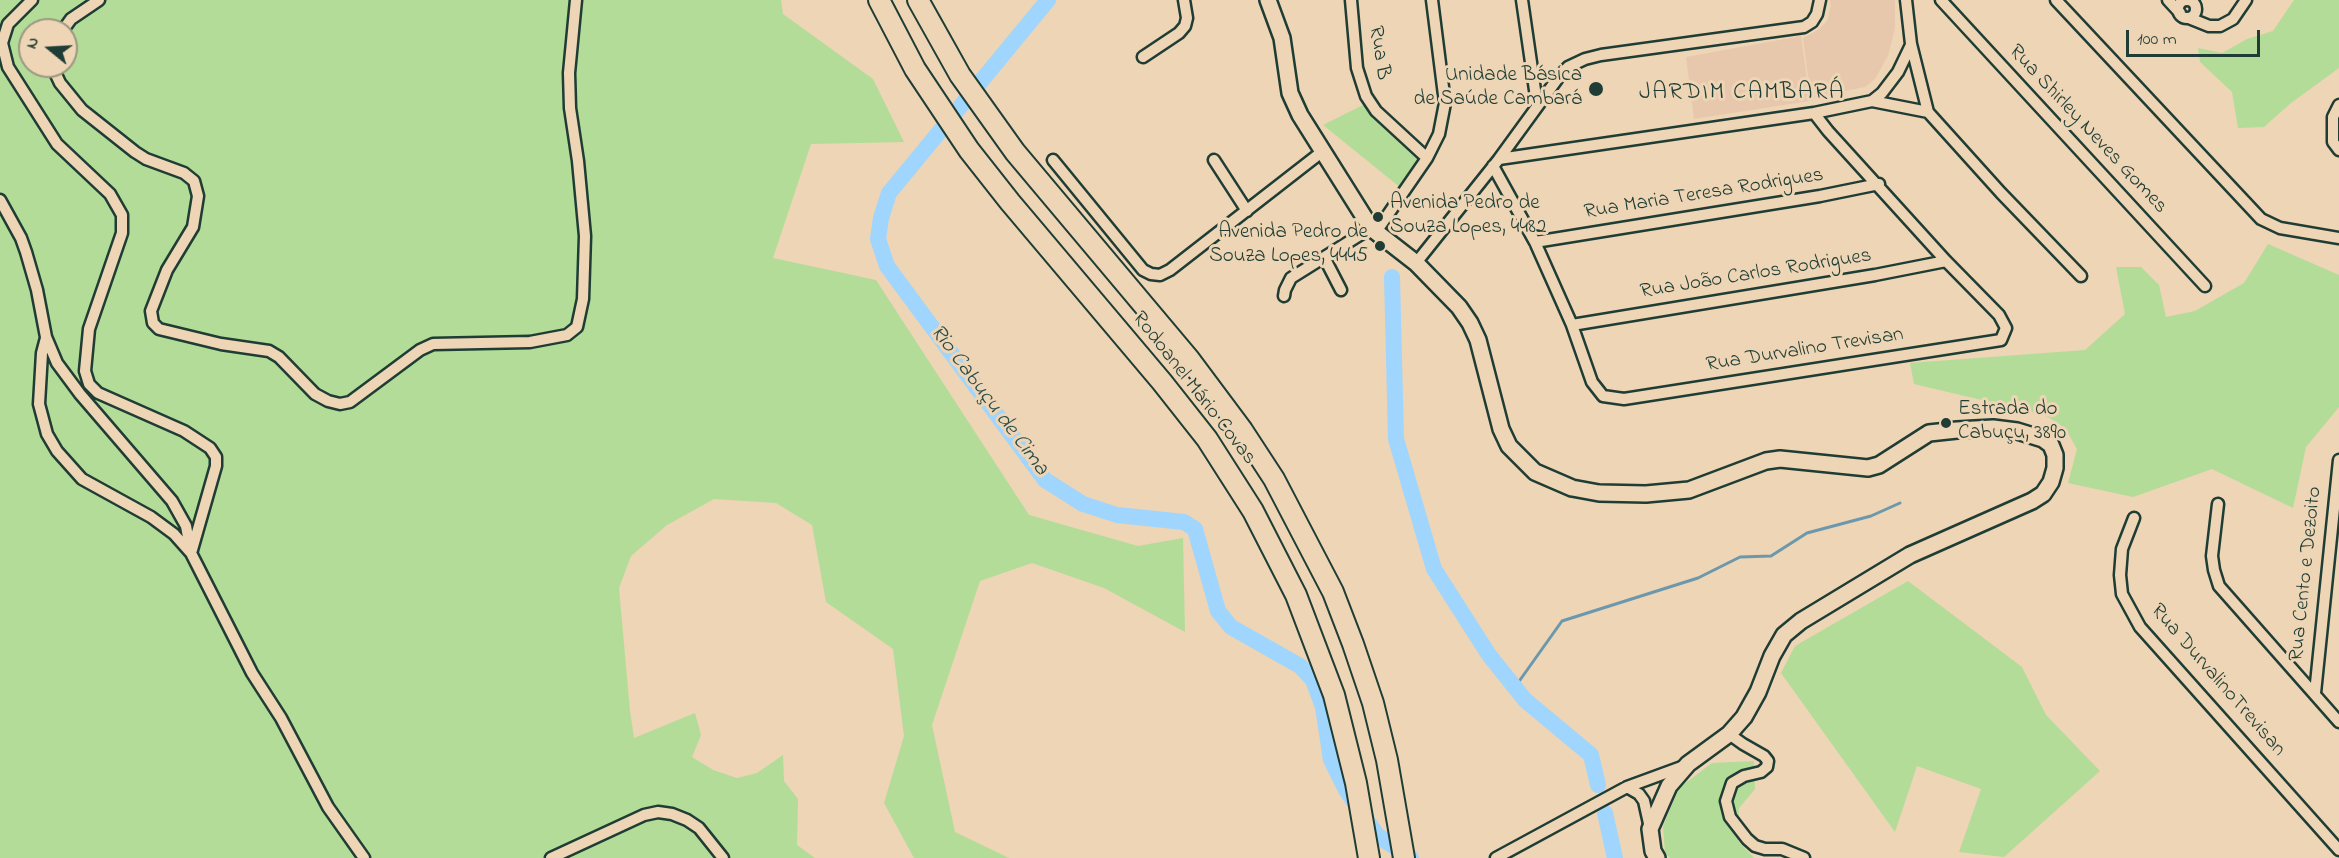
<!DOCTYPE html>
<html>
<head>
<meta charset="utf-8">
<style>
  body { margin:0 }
  #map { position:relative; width:2339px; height:858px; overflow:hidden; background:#edd5b5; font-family:"Indie Flower",sans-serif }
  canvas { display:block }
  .north { position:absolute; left:18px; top:18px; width:60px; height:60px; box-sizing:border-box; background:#edd5b5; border:2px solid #9b9881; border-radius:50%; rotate:288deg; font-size:16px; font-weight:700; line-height:24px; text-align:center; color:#1f3d34 }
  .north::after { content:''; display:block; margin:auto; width:21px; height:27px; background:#1f3d34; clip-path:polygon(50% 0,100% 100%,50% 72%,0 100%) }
  .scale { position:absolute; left:2126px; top:30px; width:134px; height:27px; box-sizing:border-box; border:3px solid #1f3d34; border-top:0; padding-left:8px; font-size:18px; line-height:21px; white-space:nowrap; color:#1f3d34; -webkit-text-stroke:4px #edd5b5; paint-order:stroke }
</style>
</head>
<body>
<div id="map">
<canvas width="2339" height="858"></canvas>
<div class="north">N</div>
<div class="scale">100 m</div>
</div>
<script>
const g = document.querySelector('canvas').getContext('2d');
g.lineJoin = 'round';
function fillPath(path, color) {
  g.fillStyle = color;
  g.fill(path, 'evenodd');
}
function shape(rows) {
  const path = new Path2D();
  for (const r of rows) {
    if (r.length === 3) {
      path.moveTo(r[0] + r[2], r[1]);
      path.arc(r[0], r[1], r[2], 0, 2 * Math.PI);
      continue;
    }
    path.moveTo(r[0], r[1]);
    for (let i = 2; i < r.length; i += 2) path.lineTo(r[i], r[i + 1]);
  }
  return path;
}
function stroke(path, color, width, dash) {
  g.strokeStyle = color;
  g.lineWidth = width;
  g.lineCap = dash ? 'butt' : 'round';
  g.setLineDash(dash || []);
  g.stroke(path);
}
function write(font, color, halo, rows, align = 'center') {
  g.font = font + ' "Indie Flower",sans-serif';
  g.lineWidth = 6;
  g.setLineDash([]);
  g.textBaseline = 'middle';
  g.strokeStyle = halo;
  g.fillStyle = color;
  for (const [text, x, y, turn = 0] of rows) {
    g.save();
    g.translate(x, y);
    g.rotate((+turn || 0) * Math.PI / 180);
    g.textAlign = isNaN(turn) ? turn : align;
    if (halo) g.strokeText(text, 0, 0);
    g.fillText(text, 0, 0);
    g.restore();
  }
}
fillPath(shape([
  [1830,0,1895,0,1895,28,1888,56,1875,79,1865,87,1811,98,1803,38,1818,30,1827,21,1831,5],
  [1801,36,1810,101,1694,119,1686,57]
]), '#e8c8ac');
fillPath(shape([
  [0,0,781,0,783,14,873,79,904,142,811,144,773,258,876,280,1029,515,1138,546,1183,538,1185,632,1104,588,1032,563,980,581,932,725,955,832,1009,858,914,858,884,803,904,736,893,649,826,602,812,525,776,503,714,499,667,525,631,556,619,588,630,711,634,738,695,713,701,735,692,757,713,770,737,778,757,773,783,755,784,781,798,799,797,845,815,858,0,858],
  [30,30,66,30,66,66,30,66],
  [2294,0,2339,0,2339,68,2291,103,2264,127,2238,128,2232,92,2200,62,2198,48,2222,53,2247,39,2273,31],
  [1365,104,1390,132,1421,160,1401,188,1323,125],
  [2268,244,2339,275,2339,407,2306,447,2293,508,2212,469,2133,497,2068,483,2077,449,2065,428,2045,415,1914,384,1910,363,2085,350,2125,314,2116,267,2141,267,2159,285,2166,317,2195,311,2244,283],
  [1908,581,2022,667,2046,715,2100,771,2004,857,1959,852,1981,789,1917,766,1895,832,1781,673,1795,646],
  [1754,761,1755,789,1739,808,1738,841,1754,858,1670,858,1665,853,1663,826,1679,788,1712,763]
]), '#b3dc98');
stroke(shape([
  [1515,687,1562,621,1698,578,1740,557,1771,556,1807,533,1871,516,1900,503]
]), '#6c98ad', 3);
stroke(shape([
  [1048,0,889,193,881,218,878,239,887,266,1045,480,1083,504,1117,515,1184,522,1195,529,1218,611,1231,627,1300,666,1313,680,1323,707,1331,760,1346,790,1377,835,1411,858],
  [1392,277,1396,439,1434,569,1489,655,1525,700,1591,755,1598,785],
  [1605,813,1615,858]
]), '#a0d5fe', 16);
const minor = shape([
  [32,0,8,24,2,43,8,67,57,144,110,194,122,215,122,233,89,329,85,371,89,384,98,393,184,431,210,448,216,457,216,466,192,550],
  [1351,0,1357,68,1366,96,1376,111,1427,158],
  [1522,0,1537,104],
  [1906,0,1911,44,1928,112],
  [1941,0,2205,286],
  [2056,0,2261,219,2280,228,2339,238],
  [2168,0,2180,13],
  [2187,9,9],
  [2189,18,2209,26,2220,26,2233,19,2246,0],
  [63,30,71,19,99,0],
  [1143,57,1179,33,1185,26,1187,18,1184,0],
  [52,66,60,83,82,110,135,152,146,159,184,173,194,181,198,196,193,227,167,270,151,311,153,323,159,329,221,344,269,351,279,357,315,394,328,401,340,404,350,402,420,350,433,344,530,342,567,335,577,327,583,299,585,236,578,161,570,108,569,73,576,0],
  [1872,101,1882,93,1898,72,1911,45],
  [2339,105,2333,117,2333,142,2339,150],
  [1499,159,1814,113,1872,101,1928,112,2001,193,2081,276],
  [1053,160,1143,270,1151,274,1160,275,1170,270,1323,151],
  [1214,160,1247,211],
  [1493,166,1535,242,1572,325,1592,382,1603,396,1624,399,2001,340,2006,328,1999,315,1946,261,1828,131,1814,113],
  [0,200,21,238,26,252,37,290,46,337,57,363,80,394,172,501,186,526,191,553,252,673,281,718,328,807,364,858],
  [1376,232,1427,158,1439,134,1445,103,1432,0],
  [1535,242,1820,196,1879,184],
  [1325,259,1341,290],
  [1416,263,1499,159,1558,78,1568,67,1585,59,1601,55,1804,27,1812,22,1817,14,1820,0],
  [1284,296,1285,290,1291,278,1371,228],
  [1572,325,1875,275,1946,261],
  [46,338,42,353,39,404,47,434,57,451,82,479,151,517,174,534,190,552],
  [2218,504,2212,556,2214,570,2219,586,2339,722],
  [2134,518,2122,549,2120,575,2122,594,2140,627,2339,850],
  [2315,693,2339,460],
  [1729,734,1743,744,1764,756,1768,761,1767,767,1761,772,1744,776,1732,783,1726,801,1730,817,1747,839,1755,846,1765,849,1782,849,1804,858],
  [1627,787,1639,794,1644,801,1650,828],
  [551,858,644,815,658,812,672,814,687,820,699,828,723,858],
  [1496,858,1627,787,1687,765]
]);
const secondary = shape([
  [1268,0,1282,38,1290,93,1300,115,1371,228,1416,263,1459,307,1470,323,1478,340,1501,429,1509,446,1535,472,1572,488,1599,493,1646,494,1689,490,1766,461,1780,459,1868,468,1879,465,1929,433,1957,430,1993,428,2017,431,2043,439,2051,445,2055,455,2055,468,2051,482,2043,494,2032,501,1910,555,1801,621,1784,635,1772,656,1758,692,1744,717,1729,734,1688,764,1669,786,1650,829,1653,851,1657,858]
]);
const motorway = shape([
  [879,0,915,69,969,150,1010,202,1162,382,1207,439,1253,511,1296,595,1334,695,1356,783,1369,858],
  [918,0,960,75,1015,152,1189,359,1242,430,1274,479,1333,592,1353,644,1373,703,1387,760,1404,858]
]);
stroke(minor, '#1f3d34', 15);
stroke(secondary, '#1f3d34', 20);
stroke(motorway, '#1f3d34', 24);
stroke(minor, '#edd5b5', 10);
stroke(secondary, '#edd5b5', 15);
stroke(motorway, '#edd5b5', 20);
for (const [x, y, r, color] of [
  [1596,89,8,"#1f3d34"],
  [1378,217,6,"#1f3d34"],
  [1380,246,6,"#1f3d34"],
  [1946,423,6,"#1f3d34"]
]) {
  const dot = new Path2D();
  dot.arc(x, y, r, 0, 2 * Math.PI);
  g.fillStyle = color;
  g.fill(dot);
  stroke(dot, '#edd5b5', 2);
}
write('21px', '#1f3d34', '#edd5b5', [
  ["Rua B",1378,53,81],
  ["Rua Shirley Neves Gomes",2087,130,47],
  ["Rua Maria Teresa Rodrigues",1704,195,-9],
  ["Rua João Carlos Rodrigues",1756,275,-9],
  ["Rua Durvalino Trevisan",1805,351,-9],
  ["Rodoanel Mário Covas",1193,389,52],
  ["Rua Cento e Dezoito",2307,574,-84],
  ["Rua DurvalinoTrevisan",2217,681,49]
]);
write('21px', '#1f3d34', '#edd5b5', [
  ["Unidade Básica",1582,77],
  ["de Saúde Cambará",1582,101],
  ["Avenida Pedro de",1390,205,"left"],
  ["Souza Lopes, 4482",1390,229,"left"],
  ["Avenida Pedro de",1368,234],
  ["Souza Lopes, 4445",1368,258],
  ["Estrada do",1958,411,"left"],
  ["Cabuçu, 3890",1958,435,"left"]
], 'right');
write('italic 22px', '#2c4c48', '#edd5b5', [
  ["Rio Cabuçu de Cima",988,401,53]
]);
g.letterSpacing = '1.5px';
write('24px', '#1f3d34', '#edd5b5', [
  ["JARDIM CAMBARÁ",1742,94]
]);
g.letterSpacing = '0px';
</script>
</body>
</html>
